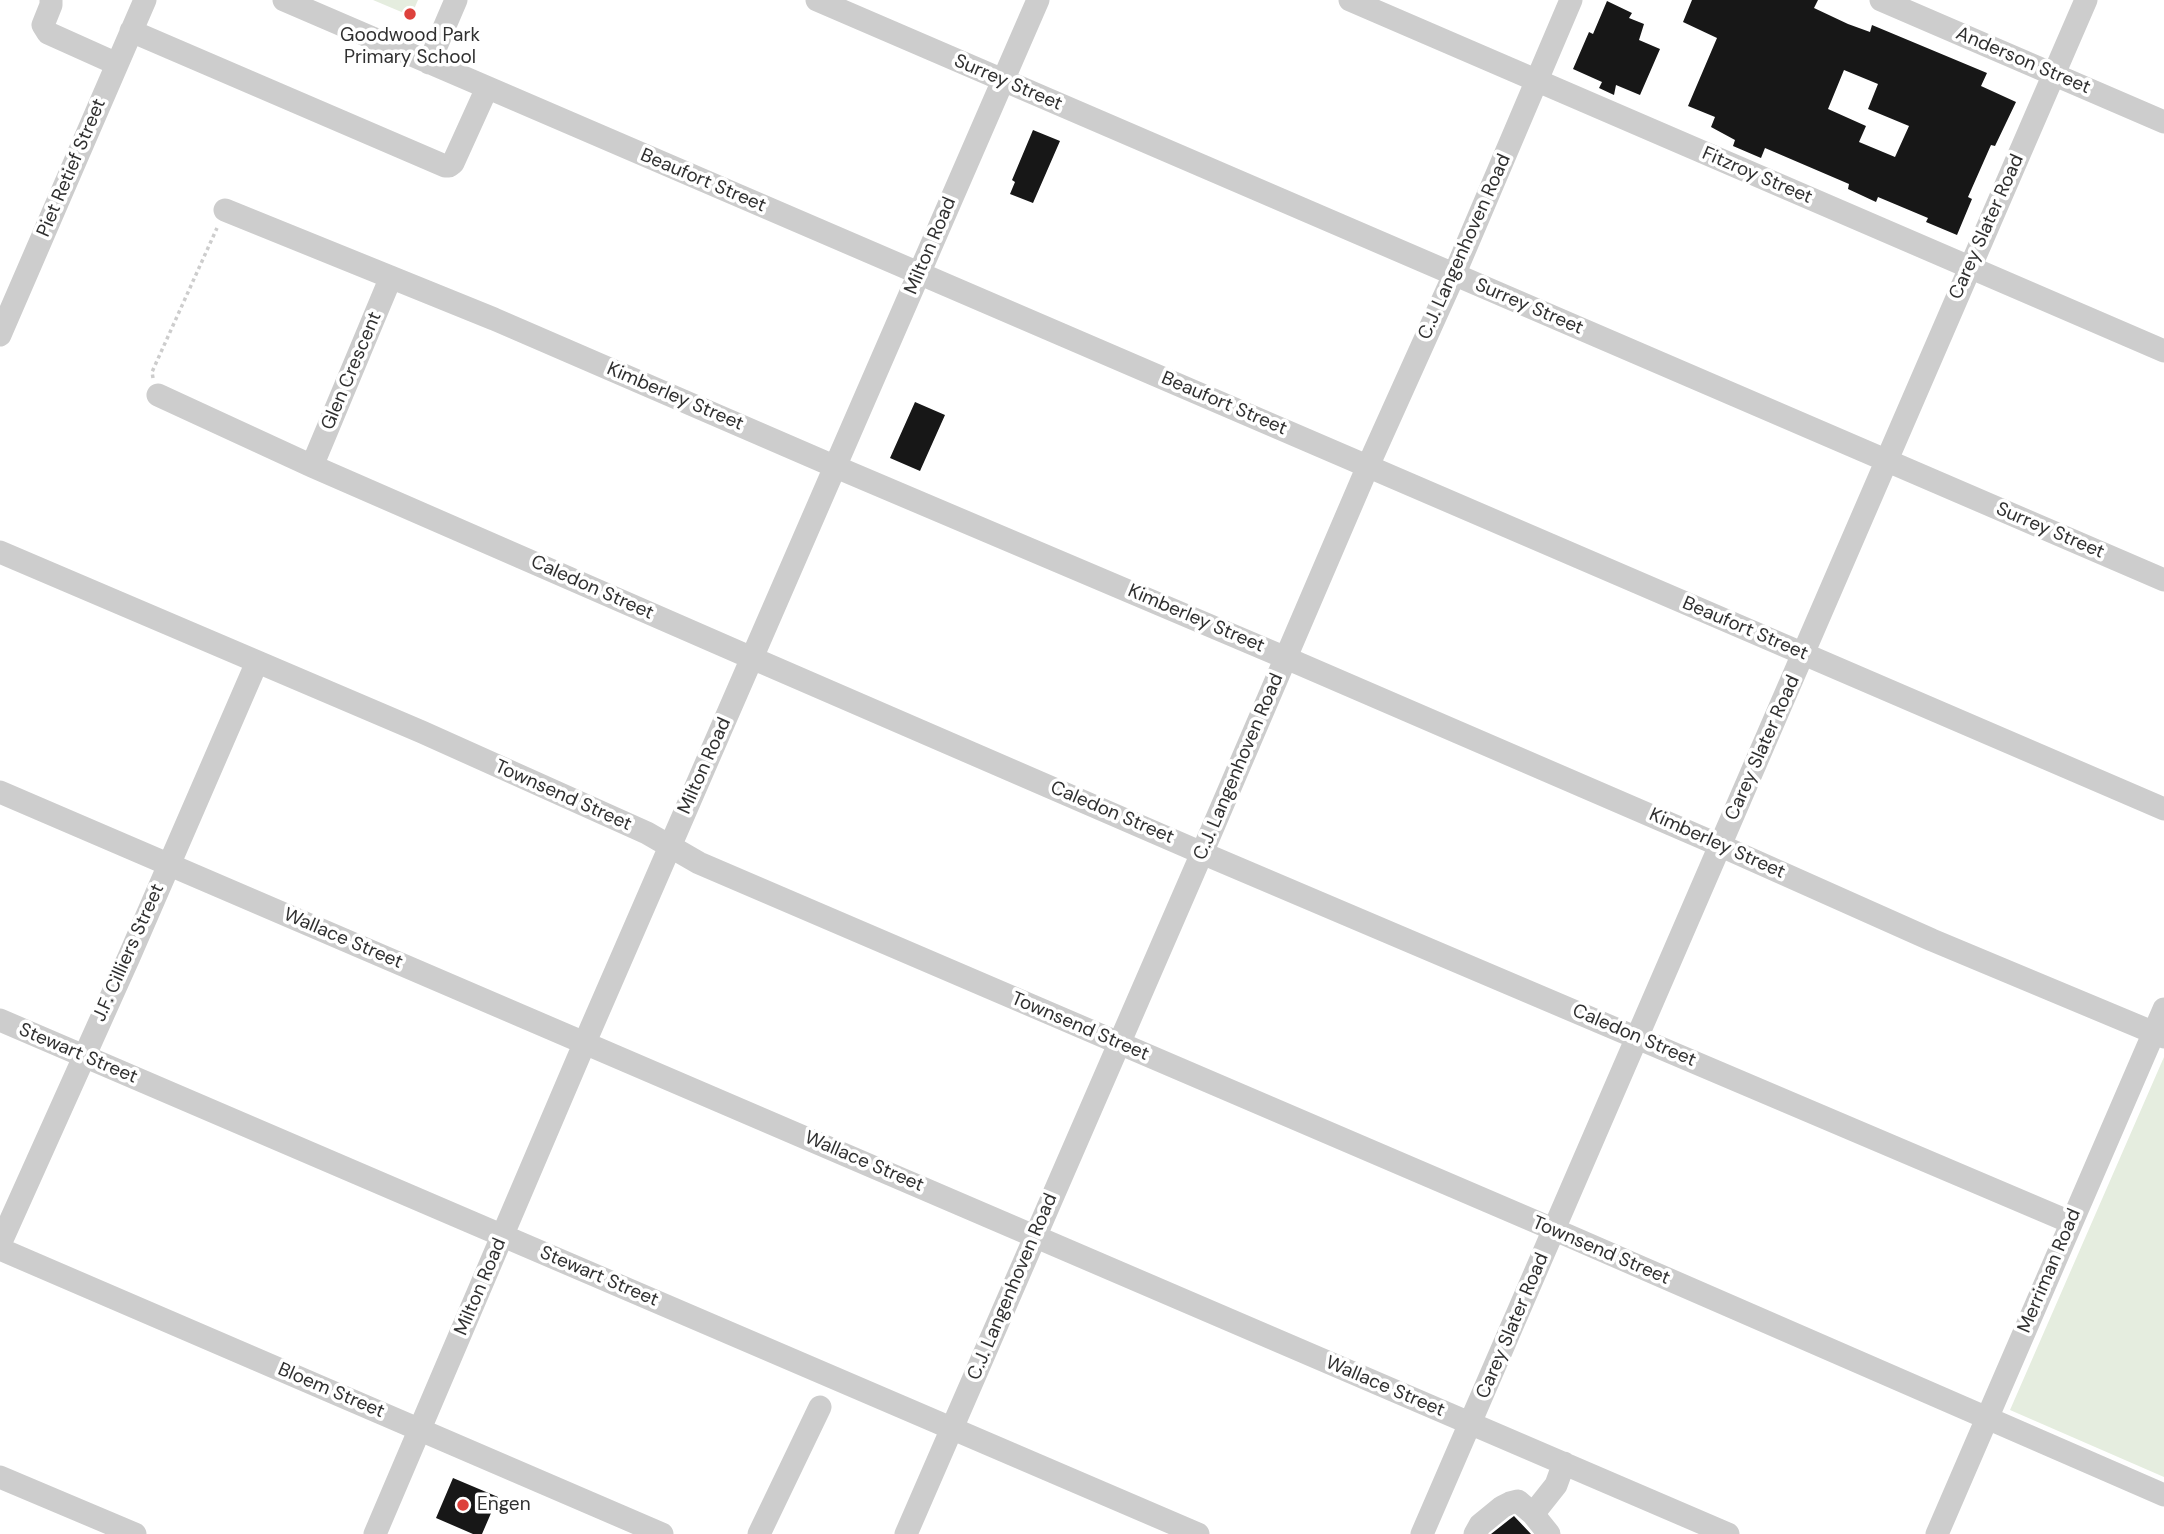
<!DOCTYPE html>
<html>
<head>
<meta charset="utf-8">
<style>
  body { margin:0 }
  canvas { display:block; background:#fff }
</style>
</head>
<body>
<canvas width="2164" height="1534"></canvas>
<script>
const g = document.querySelector('canvas').getContext('2d');
g.lineJoin = 'round';
function fillPath(path, color) {
  g.fillStyle = color;
  g.fill(path, 'evenodd');
}
function shape(rows) {
  const path = new Path2D();
  for (const r of rows) {
    path.moveTo(r[0], r[1]);
    for (let i = 2; i < r.length; i += 2) path.lineTo(r[i], r[i + 1]);
  }
  return path;
}
function stroke(path, color, width, dash) {
  g.strokeStyle = color;
  g.lineWidth = width;
  g.lineCap = dash ? 'butt' : 'round';
  g.setLineDash(dash || []);
  g.stroke(path);
}
function write(font, color, halo, rows, align = 'center') {
  g.font = font + ' "DM Sans",sans-serif';
  g.lineWidth = 7;
  g.setLineDash([]);
  g.textBaseline = 'middle';
  g.strokeStyle = halo;
  g.fillStyle = color;
  for (const [text, x, y, turn = 0] of rows) {
    g.save();
    g.translate(x, y);
    g.rotate((+turn || 0) * Math.PI / 180);
    g.textAlign = isNaN(turn) ? turn : align;
    if (halo) g.strokeText(text, 0, 0);
    g.fillText(text, 0, 0);
    g.restore();
  }
}
fillPath(shape([
  [373,0,418,0,411,16],
  [2164,1057,2164,1477,2010,1410]
]), '#e5eddf');
fillPath(shape([
  [1692,0,1818,0,1814,8,1848,24,1870,32,1872,25,1987,73,1981,86,2016,102,1995,146,1991,145,1968,197,1972,199,1957,235,1926,222,1928,218,1878,197,1876,202,1848,189,1849,184,1765,148,1761,158,1733,146,1735,140,1711,127,1715,117,1688,106,1717,38,1683,22],
  [1844,70,1878,84,1868,109,1909,126,1895,157,1859,142,1866,126,1828,109],
  [1607,1,1632,13,1629,18,1644,24,1639,40,1660,49,1640,95,1616,85,1614,95,1599,88,1602,82,1573,69,1589,32,1593,34],
  [1033,130,1060,141,1033,203,1010,194,1015,182,1012,180],
  [915,402,945,415,920,471,890,458],
  [453,1478,498,1497,482,1534,473,1534,436,1518],
  [1514,1516,1531,1534,1491,1534,1510,1519]
]), '#171717');
stroke(shape([
  [153,378,152,372,217,228]
]), '#cdcdcd', 3.5, [3.5, 3.5]);
stroke(shape([
  [51,0,51,5,43,25,48,33,117,64],
  [284,0,2164,809],
  [817,0,2164,580],
  [1350,0,2164,351],
  [1881,0,2164,122],
  [131,31,445,166,449,166,453,163,487,88],
  [429,63,456,0],
  [225,210,494,319,836,467,1286,658,1719,845,1932,940,2164,1037],
  [0,335,145,0],
  [158,395,312,466,752,658,1202,853,2070,1222],
  [312,466,391,277],
  [0,552,422,732,647,833,699,863,1569,1236,2164,1495],
  [0,792,1728,1534],
  [0,1020,1198,1534],
  [0,1244,129,957,257,662],
  [0,1249,662,1534],
  [0,1477,135,1534],
  [1533,1514,1556,1485,1564,1463],
  [375,1534,585,1042,1038,0],
  [759,1534,820,1407],
  [906,1534,1202,853,1368,466,1454,275,1571,0],
  [1422,1534,2086,0],
  [1475,1534,1480,1525,1502,1507,1510,1503,1518,1501,1533,1514,1549,1534],
  [1937,1534,2164,1009]
]), '#cdcdcd', 23);
for (const [x, y, r, color] of [
  [410,14,7,"#dd413c"],
  [463,1505,7,"#dd413c"]
]) {
  const dot = new Path2D();
  dot.arc(x, y, r, 0, 2 * Math.PI);
  g.fillStyle = color;
  g.fill(dot);
  stroke(dot, '#fff', 2.5);
}
write('19px', '#303030', '#fff', [
  ["Goodwood Park",410,36],
  ["Primary School",410,58],
  ["Engen",477,1505,"left"]
]);
write('19px', '#303030', '#fff', [
  ["Anderson Street",2023,61,23],
  ["Surrey Street",1008,83,23],
  ["Piet Retief Street",72,168,-67],
  ["Fitzroy Street",1757,176,23],
  ["Beaufort Street",703,181,23],
  ["Carey Slater Road",1987,227,-66],
  ["Milton Road",931,246,-67],
  ["C.J. Langenhoven Road",1465,247,-66],
  ["Surrey Street",1529,307,23],
  ["Glen Crescent",352,371,-67],
  ["Kimberley Street",675,397,23],
  ["Beaufort Street",1224,404,23],
  ["Surrey Street",2050,531,23],
  ["Caledon Street",592,588,24],
  ["Kimberley Street",1196,619,23],
  ["Beaufort Street",1745,629,23],
  ["Carey Slater Road",1763,748,-66],
  ["Milton Road",705,766,-66],
  ["C.J. Langenhoven Road",1239,767,-67],
  ["Townsend Street",563,796,24],
  ["Caledon Street",1112,813,23],
  ["Kimberley Street",1717,844,24],
  ["Wallace Street",343,939,23],
  ["J.F. Cilliers Street",129,953,-66],
  ["Townsend Street",1080,1027,23],
  ["Caledon Street",1634,1036,23],
  ["Stewart Street",78,1054,23],
  ["Wallace Street",864,1162,23],
  ["Townsend Street",1601,1251,23],
  ["Merriman Road",2050,1271,-67],
  ["Stewart Street",599,1277,23],
  ["Milton Road",481,1287,-67],
  ["C.J. Langenhoven Road",1013,1287,-67],
  ["Carey Slater Road",1513,1326,-67],
  ["Wallace Street",1385,1387,23],
  ["Bloem Street",331,1391,23]
]);
</script>
</body>
</html>
